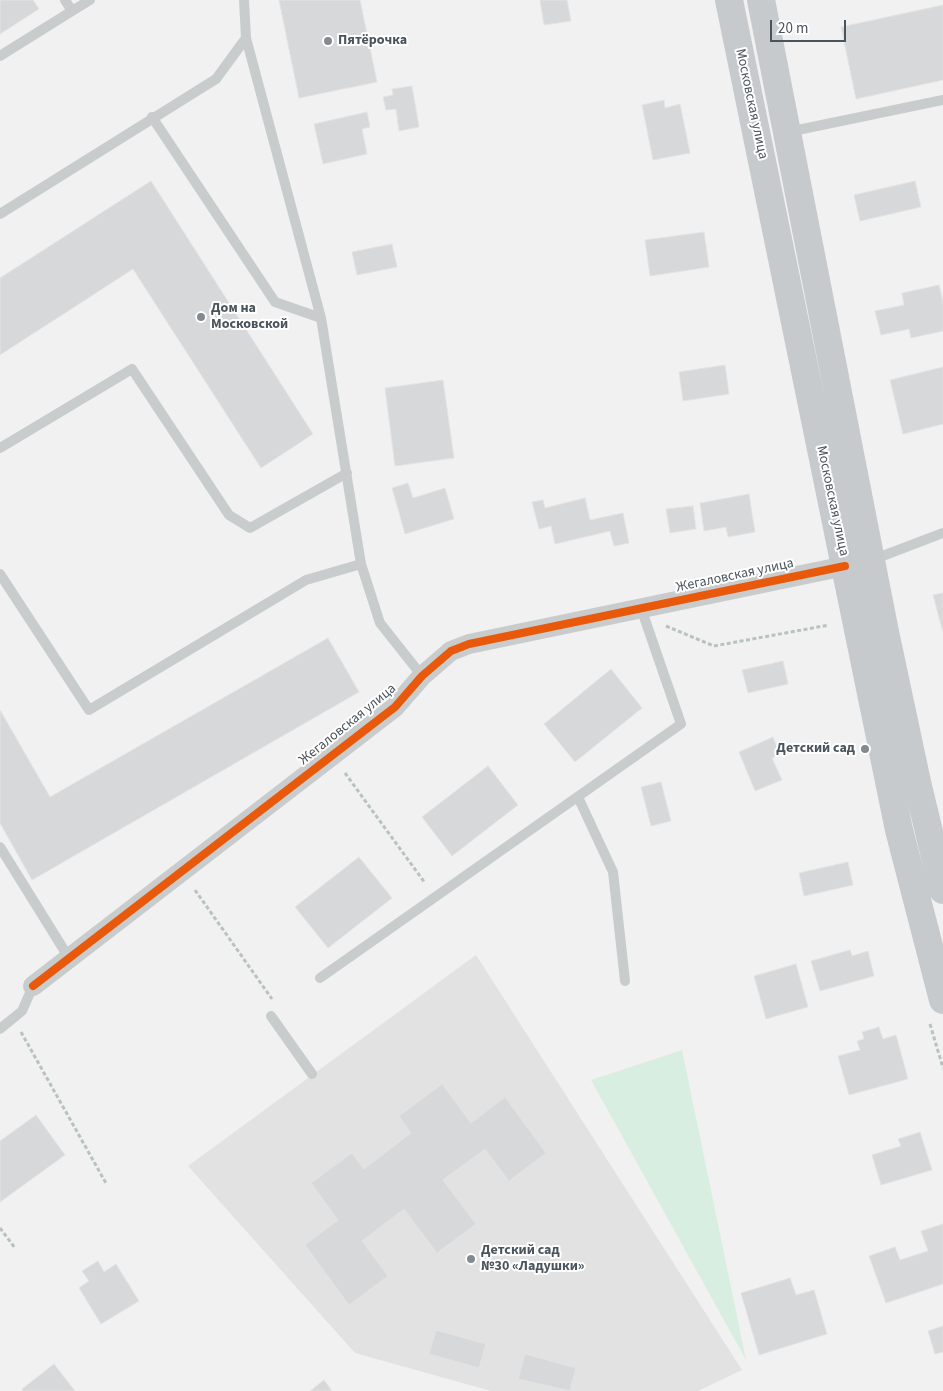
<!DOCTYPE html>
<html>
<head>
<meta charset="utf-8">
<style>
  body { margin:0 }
  #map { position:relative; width:943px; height:1391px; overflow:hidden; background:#f1f1f1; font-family:"Source Sans 3",sans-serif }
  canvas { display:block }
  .scale { position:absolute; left:770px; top:20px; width:76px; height:22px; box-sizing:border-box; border:2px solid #4a545c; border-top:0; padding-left:6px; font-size:15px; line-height:18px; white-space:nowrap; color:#4a545c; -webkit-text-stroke:4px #fff; paint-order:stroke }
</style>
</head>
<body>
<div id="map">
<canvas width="943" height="1391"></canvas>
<div class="scale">20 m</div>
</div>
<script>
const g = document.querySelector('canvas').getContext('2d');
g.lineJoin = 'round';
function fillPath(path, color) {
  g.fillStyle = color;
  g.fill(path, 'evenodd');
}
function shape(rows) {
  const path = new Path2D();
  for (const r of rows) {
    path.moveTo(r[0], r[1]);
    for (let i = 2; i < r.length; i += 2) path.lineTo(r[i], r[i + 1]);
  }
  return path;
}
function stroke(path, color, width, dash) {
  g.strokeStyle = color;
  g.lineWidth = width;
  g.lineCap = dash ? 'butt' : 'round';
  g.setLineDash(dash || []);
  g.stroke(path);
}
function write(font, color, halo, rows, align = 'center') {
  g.font = font + ' "Source Sans 3",sans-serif';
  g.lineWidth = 4;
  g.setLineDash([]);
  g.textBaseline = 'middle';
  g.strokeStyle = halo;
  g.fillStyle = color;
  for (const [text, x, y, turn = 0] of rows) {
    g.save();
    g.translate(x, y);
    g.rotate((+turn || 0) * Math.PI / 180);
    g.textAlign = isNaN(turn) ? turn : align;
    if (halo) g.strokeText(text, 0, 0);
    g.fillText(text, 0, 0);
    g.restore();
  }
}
fillPath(shape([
  [476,955,742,1370,698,1391,491,1391,355,1353,188,1166]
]), '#e3e2e2');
fillPath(shape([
  [682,1050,746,1360,591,1080]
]), '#d8eee0');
const building = shape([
  [0,0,33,0,39,9,0,34,0,0],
  [279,0,360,0,377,82,299,98,279,0],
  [540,0,567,0,571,21,544,25,540,0],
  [943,5,943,80,856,99,841,27,943,5],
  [412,86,419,127,399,131,396,109,386,110,383,97,393,95,392,89,412,86],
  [664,100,665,108,680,104,690,153,653,160,642,105,664,100],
  [367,112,370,127,362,129,367,154,323,164,314,124,367,112],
  [151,181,313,434,261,468,133,269,0,355,0,278,151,181],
  [915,181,921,207,860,221,854,195,915,181],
  [704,232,709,267,650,276,645,240,704,232],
  [392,244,397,267,357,275,352,252,392,244],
  [939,285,943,302,943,331,911,338,909,329,881,335,875,311,904,305,902,293,939,285],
  [725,365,729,394,683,401,679,372,725,365],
  [943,367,943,424,903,434,890,380,943,367],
  [443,380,454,458,395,466,385,388,443,380],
  [408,483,413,498,445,488,454,519,405,534,392,488,408,483],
  [749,494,755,532,728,537,726,527,704,531,700,503,749,494],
  [585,498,590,520,623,513,629,543,614,546,610,531,555,544,551,526,539,529,532,502,543,500,545,508,585,498],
  [693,506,696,529,670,533,666,509,693,506],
  [943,593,943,632,933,595,943,593],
  [328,638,359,692,32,880,0,823,0,710,50,797,328,638],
  [783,661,788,684,748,693,742,670,783,661],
  [611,669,642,708,575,762,544,724,611,669],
  [773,737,780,754,772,758,782,780,755,791,739,752,773,737],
  [488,766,518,805,452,856,422,817,488,766],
  [661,782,671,821,651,826,641,787,661,782],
  [359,857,392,898,328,948,295,907,359,857],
  [848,862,853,885,804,896,799,873,848,862],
  [850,950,852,956,868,951,874,976,820,991,811,961,850,950],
  [796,964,808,1007,766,1019,754,976,796,964],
  [879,1027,883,1039,896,1035,908,1079,849,1095,838,1056,860,1050,857,1041,864,1039,862,1032,879,1027],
  [442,1084,471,1123,505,1097,546,1153,509,1181,485,1149,443,1180,476,1224,437,1253,404,1209,362,1241,388,1276,349,1305,305,1245,338,1220,311,1183,352,1153,364,1169,411,1133,399,1116,442,1084],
  [36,1115,65,1155,0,1202,0,1141,36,1115],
  [920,1132,932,1170,881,1185,872,1155,901,1146,898,1139,920,1132],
  [943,1224,943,1284,886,1303,869,1256,895,1247,900,1260,928,1251,921,1231,943,1224],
  [98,1261,104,1272,116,1264,139,1301,101,1324,79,1288,89,1281,82,1271,98,1261],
  [790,1278,796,1295,814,1290,827,1334,759,1355,741,1293,790,1278],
  [943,1326,943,1352,935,1354,928,1331,943,1326],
  [436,1330,486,1344,479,1368,429,1354,436,1330],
  [525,1354,576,1368,570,1391,518,1379,525,1354],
  [54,1364,75,1391,23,1391,22,1389,54,1364],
  [324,1380,332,1391,310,1391,324,1380]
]);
fillPath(building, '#d7d8da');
stroke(building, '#e3e3e4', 1);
stroke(shape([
  [666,626,714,646,829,625],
  [345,773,425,883],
  [195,890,272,999],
  [930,1024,943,1068],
  [21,1032,107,1185],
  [0,1228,15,1248]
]), '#b8c3c0', 3, [4, 2.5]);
stroke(shape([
  [65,0,72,11,90,0],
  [244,0,246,38,321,318,361,564,380,623,422,676],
  [0,56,72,11],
  [152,117,275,302,321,318],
  [788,132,943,100],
  [0,214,216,79,246,38],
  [0,448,132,369,229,515,250,528,347,473],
  [872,560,943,533],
  [0,574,89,710,306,580,361,564],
  [578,797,613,872,625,981],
  [0,847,69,958],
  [320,978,681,724,641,608],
  [271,1016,312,1074],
  [0,1029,22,1011,33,986]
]), '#c9cccd', 10);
stroke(shape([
  [33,986,395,707,422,676,451,651,469,644,845,566]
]), '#c9cccd', 20);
stroke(shape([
  [729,0,899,830,943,1000],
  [761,0,885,632,917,782,943,890]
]), '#c6cacc', 28);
stroke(shape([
  [33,986,395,707,422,676,451,651,469,644,845,566]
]), '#e8590c', 8);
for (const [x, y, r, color] of [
  [328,41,5,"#848b90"],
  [201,317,5,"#848b90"],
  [865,749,5,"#848b90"],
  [471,1259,5,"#848b90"]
]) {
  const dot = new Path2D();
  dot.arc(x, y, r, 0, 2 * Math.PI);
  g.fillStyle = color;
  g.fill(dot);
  stroke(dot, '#fff', 2);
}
write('bold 14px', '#4a545c', '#fff', [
  ["Пятёрочка",338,41],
  ["Дом на",211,309],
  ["Московской",211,325],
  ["Детский сад",855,749,"right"],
  ["Детский сад",481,1251],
  ["№30 «Ладушки»",481,1267]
], 'left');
write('14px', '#4a545c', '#fff', [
  ["Московская улица",751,104,78],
  ["Московская улица",832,501,78],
  ["Жегаловская улица",735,576,-12],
  ["Жегаловская улица",348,725,-39]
]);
</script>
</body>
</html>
